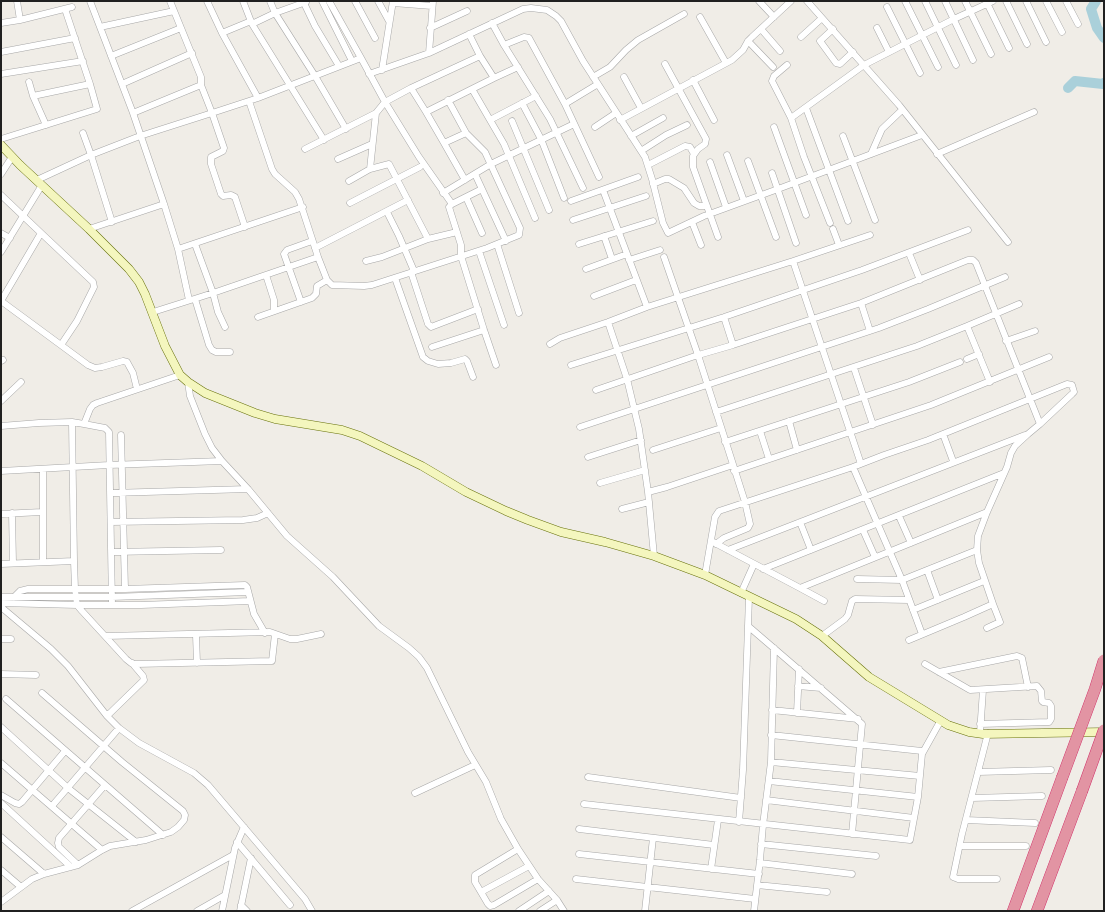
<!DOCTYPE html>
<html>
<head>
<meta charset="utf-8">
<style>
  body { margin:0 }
  #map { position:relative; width:1105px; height:912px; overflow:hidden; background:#f0ede7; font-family:Signika,sans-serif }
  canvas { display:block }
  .frame { position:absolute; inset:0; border:2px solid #202020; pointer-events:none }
</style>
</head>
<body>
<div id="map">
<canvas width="1105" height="912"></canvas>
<div class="frame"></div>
</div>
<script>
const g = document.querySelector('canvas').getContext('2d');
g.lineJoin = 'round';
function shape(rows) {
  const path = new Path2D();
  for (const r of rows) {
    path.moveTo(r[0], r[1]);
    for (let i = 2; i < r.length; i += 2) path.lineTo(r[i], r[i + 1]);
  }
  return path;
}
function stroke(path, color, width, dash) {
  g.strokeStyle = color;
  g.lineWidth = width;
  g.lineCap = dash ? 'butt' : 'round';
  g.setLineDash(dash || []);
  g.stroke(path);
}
stroke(shape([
  [1096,1,1091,9,1097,28,1104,38],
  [1068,88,1075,81,1103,84,1104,83]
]), '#aad0da', 10);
const street = shape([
  [90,1,133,113],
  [170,1,201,77,201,85,212,113,258,98,222,33,207,1],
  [243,1,252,24,324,140],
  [270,1,275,13,315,76,346,129],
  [322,1,352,61],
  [355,1,375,38],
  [378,1,389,21],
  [759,1,774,17],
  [807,1,899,105,1008,242],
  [905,1,938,67],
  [925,1,956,65],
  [945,1,973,60],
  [965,1,991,54],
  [986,1,1009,48],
  [1006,1,1027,44],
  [1026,1,1046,42],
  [1046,1,1062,32],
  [1066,1,1078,24],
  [304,3,315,26,339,66],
  [393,3,432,6],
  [887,7,920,73],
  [700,17,726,63],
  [20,20,72,7],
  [1,23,20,20,17,1],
  [492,23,504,45,524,37,529,38,565,104,599,177],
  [252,24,275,13,306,2],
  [100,27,174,11],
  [430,28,467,11],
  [877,28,889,52],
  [761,29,780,51],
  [833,29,820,41,836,63,840,64,853,52],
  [222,33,251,21],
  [801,37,822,18],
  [748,41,773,67],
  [504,45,550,119,583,188],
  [1,52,75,38],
  [429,53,433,1],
  [111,56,181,28],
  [480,56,494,78,518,67],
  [361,58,385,102,411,88,480,56,469,34],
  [665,64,706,139,705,144,698,149,693,156,693,167,718,237],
  [787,65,774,76,772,81,791,118,804,157,830,223],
  [382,70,393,1],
  [1,74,83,61],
  [369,74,429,53,523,9,531,8,547,10,556,16,561,21,583,61,645,157,652,179,663,223,668,233,704,216,778,189,922,135],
  [593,77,610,67,626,50,638,40,684,14],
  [624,77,641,108],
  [693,80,714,120],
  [29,82,33,96,46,125],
  [122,84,192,53],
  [411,88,426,112,494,78],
  [472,89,490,120,536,96],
  [33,96,90,84],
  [258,98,361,58,329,1],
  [522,103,541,139,564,198],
  [565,104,598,84],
  [806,108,848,221],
  [426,112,444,143,466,133,448,100],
  [791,118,864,65,954,19,993,1],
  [490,120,504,144,535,218],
  [620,120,732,60,743,50,748,41,752,37,791,1],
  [512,121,549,210],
  [595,127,616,113],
  [774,127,806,215],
  [83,133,91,155,140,136,212,113,224,148,223,151,211,157,211,164,221,194,223,196,231,195,235,197,245,227],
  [631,136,663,118],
  [843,136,875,220],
  [1,139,97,109,90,84,65,9],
  [444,143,465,180],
  [305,149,376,113],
  [641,151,666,135,687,125],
  [871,154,882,129,902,110],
  [937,154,1034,112],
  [727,155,744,201],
  [338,159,372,144],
  [748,161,776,237],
  [710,162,726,207],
  [648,165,685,146,690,147,694,154],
  [370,169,376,113,385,102,419,157,452,204],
  [772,173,796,243],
  [1,174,12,157],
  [475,174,506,241],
  [37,180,91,155,112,222],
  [349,181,370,169,389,164,428,239],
  [653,184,665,179,669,179,684,188,694,203,699,206,707,206],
  [482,189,452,204,449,207,461,245,461,256,484,330,496,365],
  [603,190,647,307],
  [443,193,491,164,574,124],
  [1,195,41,233,1,301],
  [466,197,482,233],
  [571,201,638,177],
  [350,203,420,167],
  [164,204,178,249,189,300],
  [387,212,399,236,414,271],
  [573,220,646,196],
  [692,222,701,245],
  [89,229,164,204,133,113,201,85],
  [833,229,839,245],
  [1,233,10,238],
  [41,233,93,282,94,287,77,321,61,345],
  [604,236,612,259],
  [195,244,213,293,218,312,225,327],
  [497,244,519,313],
  [579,244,653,221],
  [315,248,408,200],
  [178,249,303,207],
  [479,251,504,325],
  [1,252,42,185],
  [909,253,920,280],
  [318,257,327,280,332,285,364,286,372,285,487,248,519,235,520,228,485,152,466,133],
  [664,257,698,355,745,502,750,524,748,528,724,538,716,544],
  [629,260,660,250],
  [366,261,382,257,428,239,457,232],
  [793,261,861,464],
  [586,269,627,254],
  [411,272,428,324,431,327,478,309],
  [266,275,274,300,274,311],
  [395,278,423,357,428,361,438,364,451,363,465,359,467,361,473,377],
  [594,296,636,280],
  [195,299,209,345,212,350,216,352,230,352],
  [1,301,88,365,95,368,102,367,123,361,127,362,133,373,137,389],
  [301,302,284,254,287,250,312,241],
  [861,303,870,331],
  [153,312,213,293,318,257,299,199,295,192,275,174,272,169,249,101],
  [258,317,312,298,316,294,317,286,327,280],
  [724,317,733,345],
  [608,322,627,379,639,429,648,492,654,556],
  [967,326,990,382],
  [1006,341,1035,331],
  [550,344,560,338,608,322,647,307,793,261,870,235],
  [432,347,484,330],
  [967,359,979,354],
  [1,361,3,360],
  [571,365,724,317,862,270,968,230],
  [854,368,873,425],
  [188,382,190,396,205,434,212,448,222,461,248,489,287,536,333,577,379,626,409,648,419,657,427,668,468,752,486,782,501,819,518,849,538,879,557,900,564,911],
  [596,390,695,356,733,345,861,303,968,260,973,260,976,263,1040,424,1028,434,1015,446,1011,453,1007,467,987,512,978,536,977,550,979,563,993,604,964,617,909,640],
  [1,401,21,382],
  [716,412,917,346,967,326,1019,304],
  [789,421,797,450],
  [84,424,105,428,109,432,112,605],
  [1,426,39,423,72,422],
  [580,427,879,328,928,309,1005,277],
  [760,431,769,459],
  [943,434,953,461],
  [121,435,125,589],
  [725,442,909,382,960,362],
  [653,450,721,428],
  [588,457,641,440],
  [853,467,902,580,922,634],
  [43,469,43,562],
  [1,471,109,465,222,461],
  [734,471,931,405,1049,357],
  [600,483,645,470],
  [648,492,667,487,733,465],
  [111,493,248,489],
  [622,509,649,502],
  [12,513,13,563],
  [1,514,42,512],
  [899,516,911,543],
  [111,522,243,520,257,518,268,513],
  [800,522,811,550],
  [863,530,875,557],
  [713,542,800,588,987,512],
  [728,550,1025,435],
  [112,552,221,550],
  [1,564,74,561],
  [763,569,1004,473],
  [927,570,938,600],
  [705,575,715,517,719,511,853,467,884,455,928,440,1067,384,1072,385,1074,392,1072,394,1040,424],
  [857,579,902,580,977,550],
  [800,588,824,601],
  [741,593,754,564],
  [1,597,112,597,248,592],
  [14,597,20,591,28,589,125,589,245,585,247,587,254,614,265,633],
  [1,603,77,605,75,589,74,561,72,422,84,424,90,409,93,405,97,403,180,375],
  [77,605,82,611,126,659,131,663,136,664,272,661,275,634],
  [77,605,141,605,250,601],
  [1,607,51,649,68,666,107,716,119,728,139,743,194,773,208,785,305,899,312,911],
  [913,610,984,581],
  [748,626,862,724,852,834],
  [987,628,1000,622,993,604],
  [196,635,197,663],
  [106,636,270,632,290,639,297,639,321,634],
  [822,636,845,619,848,615,852,601,855,599,909,600],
  [1,639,11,639],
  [925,664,970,690,1037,686,1041,691,1042,701,1043,702,1049,703,1051,706,1051,719,1049,722,980,724],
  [939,672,1017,656,1022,658,1028,687],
  [1,674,36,675],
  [798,686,821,688],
  [6,699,163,835],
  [772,710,858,719],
  [797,713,799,669],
  [107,716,144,680,143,676,132,663],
  [1,727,68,788,136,842],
  [980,733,983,690],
  [988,733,962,834,953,877,958,879,997,879],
  [771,735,922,751],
  [771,762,920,776],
  [1,763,102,850],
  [978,772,1051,770],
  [588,777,741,798],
  [769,781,918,797],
  [415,793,475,765],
  [1,795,15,803,19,804,22,802,65,751],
  [972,798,1042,796],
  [766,800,914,818],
  [1,803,71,867],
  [584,804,910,840,918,797,922,754,941,720],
  [52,806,119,728],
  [966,820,1035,823],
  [739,822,743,770,749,597],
  [579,829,714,845],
  [1,837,44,874],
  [237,842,290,905],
  [761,844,876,856],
  [960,846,1026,846],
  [518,849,475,875,475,882,488,904,490,906,494,905,538,879],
  [579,854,759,874],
  [760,863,852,874],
  [78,865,59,847,58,843,59,838,105,785],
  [711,869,718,820],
  [1,870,21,887],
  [576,879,755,899],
  [757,885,827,892],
  [481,892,529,866],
  [1,902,32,879,44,874,78,865,102,850,110,846,146,840,171,832,178,827,184,820,185,815,183,811,122,762,42,693],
  [241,905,247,911],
  [132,911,233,855],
  [197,911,225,895],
  [222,911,235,848,244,827],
  [240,911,251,858],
  [519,911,549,891],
  [540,911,557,900],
  [645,911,653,838],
  [754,911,760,860,763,825,771,762,774,648]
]);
const secondary = shape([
  [1,145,20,165,89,229,129,269,139,282,145,294,165,346,180,375,188,382,205,393,255,413,275,419,342,430,360,436,422,466,466,492,506,511,528,520,561,532,605,542,654,556,705,575,796,619,822,636,869,677,948,725,969,732,983,734,1104,732]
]);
const highway = shape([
  [1013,911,1062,778],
  [1037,911,1082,791]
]);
stroke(street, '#a7a7a7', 7);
stroke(secondary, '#67710c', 9);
stroke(highway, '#d03169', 12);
stroke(street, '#fff', 6);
stroke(secondary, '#f4f6be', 8);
stroke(highway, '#e294a3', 11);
const highwayBridge = shape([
  [1062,778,1095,689,1104,660],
  [1082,791,1104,730]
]);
stroke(highwayBridge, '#d03169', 12, []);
stroke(highwayBridge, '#e294a3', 11);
</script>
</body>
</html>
